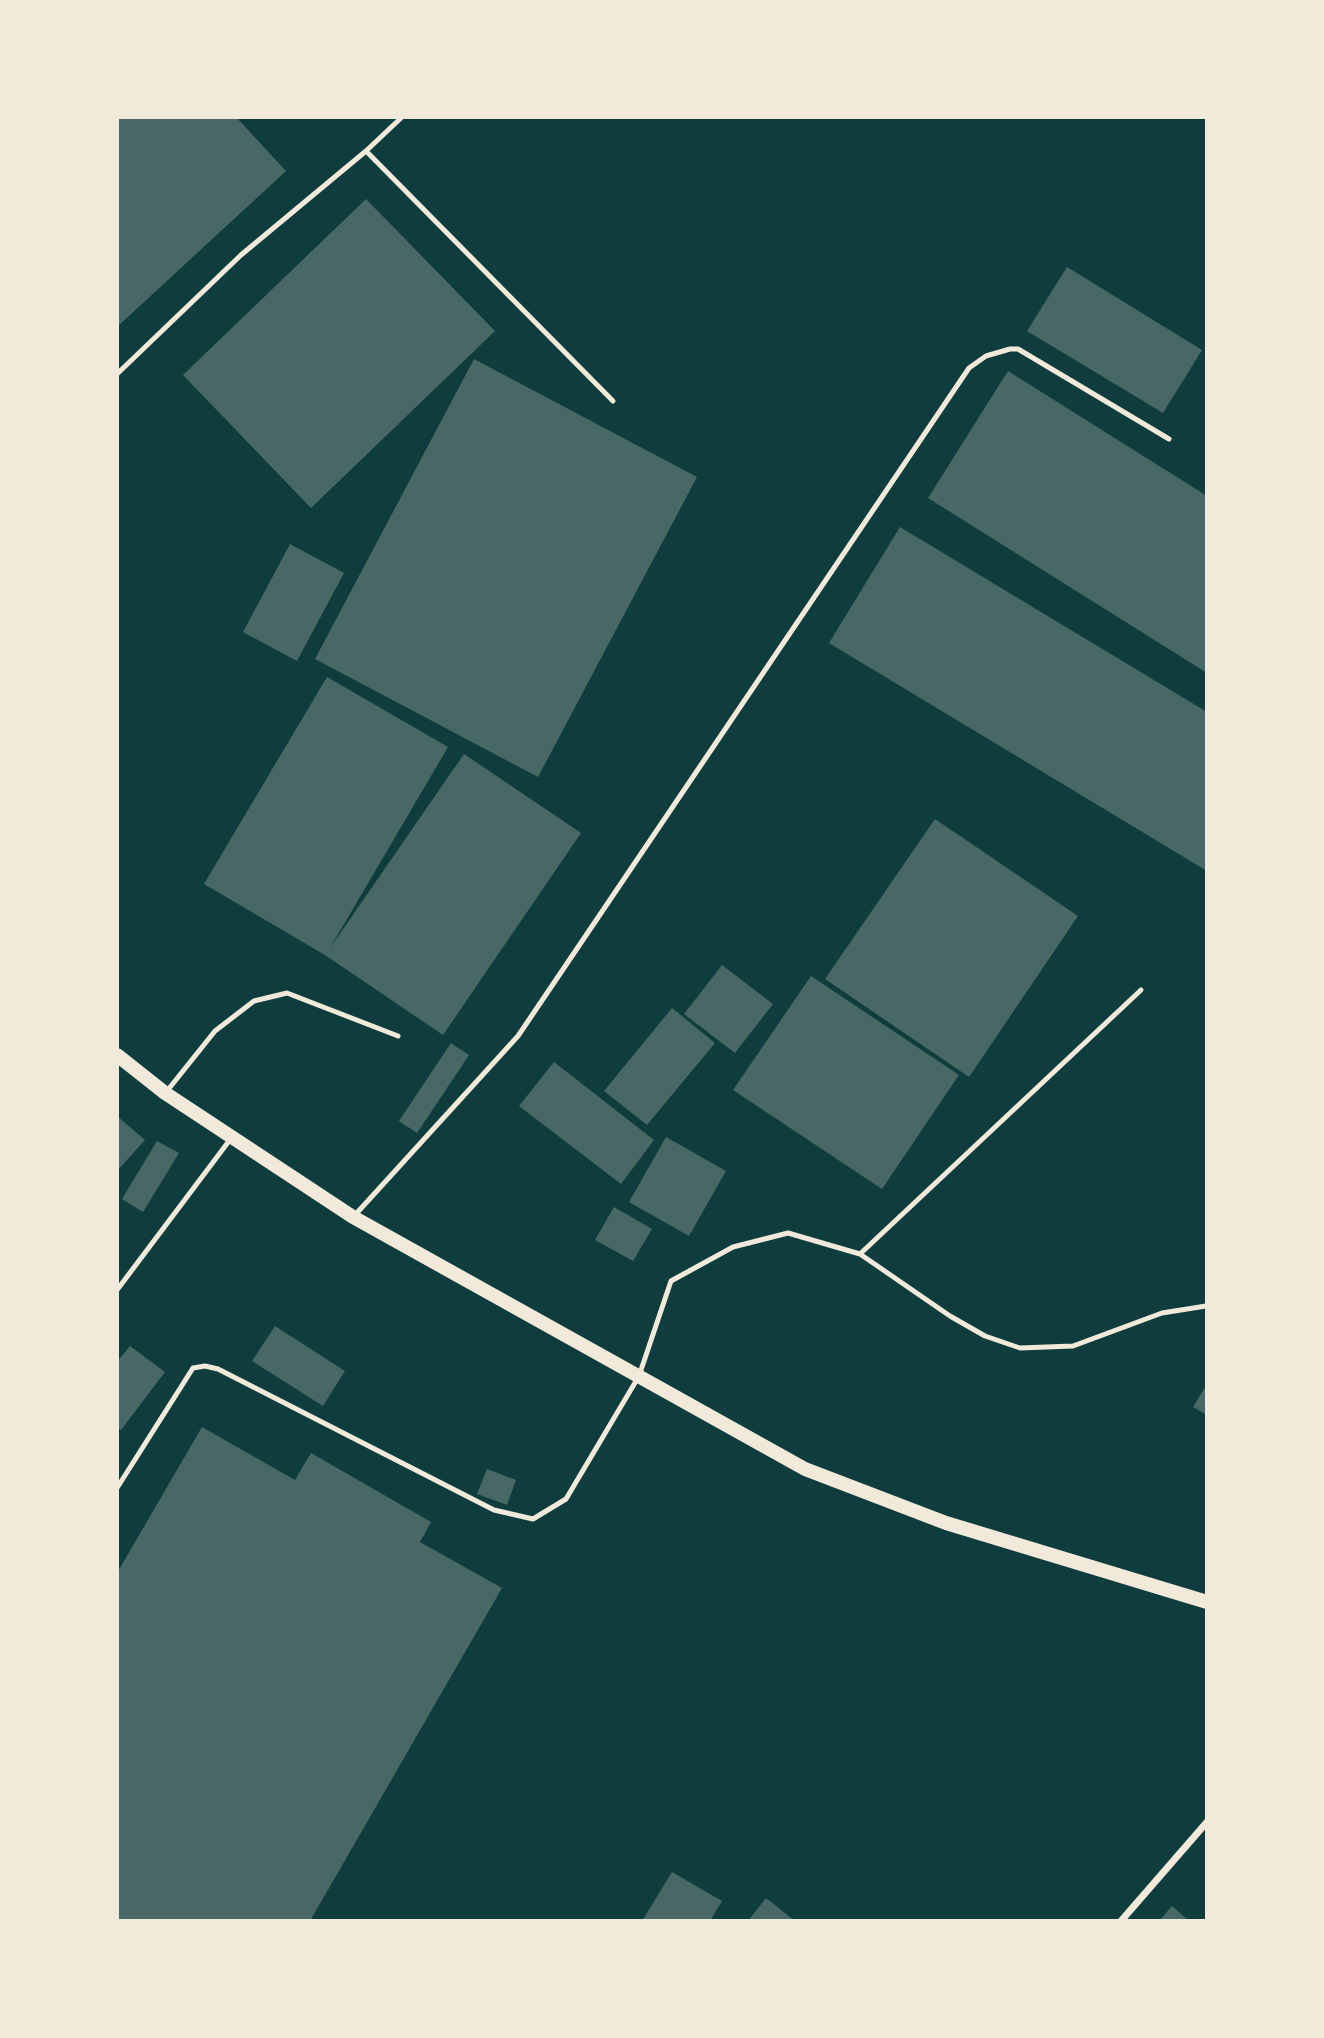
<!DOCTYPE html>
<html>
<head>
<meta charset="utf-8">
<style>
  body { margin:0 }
  #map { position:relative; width:1324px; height:2038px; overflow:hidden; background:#0f3d3e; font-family:Bitter,serif }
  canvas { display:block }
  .frame { position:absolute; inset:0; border:119px solid #f1e9da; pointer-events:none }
</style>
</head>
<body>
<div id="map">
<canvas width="1324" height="2038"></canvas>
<div class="frame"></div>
</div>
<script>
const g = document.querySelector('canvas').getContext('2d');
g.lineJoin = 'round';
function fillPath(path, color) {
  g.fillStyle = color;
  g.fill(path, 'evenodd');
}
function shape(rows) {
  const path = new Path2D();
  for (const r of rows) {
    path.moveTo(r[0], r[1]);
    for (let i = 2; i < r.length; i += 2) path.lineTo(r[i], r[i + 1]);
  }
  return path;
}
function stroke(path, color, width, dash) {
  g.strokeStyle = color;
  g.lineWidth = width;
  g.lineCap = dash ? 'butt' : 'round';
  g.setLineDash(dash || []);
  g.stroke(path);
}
fillPath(shape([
  [117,117,236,117,286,171,117,327],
  [366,199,495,331,311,508,183,375],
  [1067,267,1202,350,1163,413,1027,331],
  [474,359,697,477,538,777,315,659],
  [1008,371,1207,496,1207,673,928,498],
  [900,527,1207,712,1207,871,829,643],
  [290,544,344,573,297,661,243,632],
  [327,677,448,747,330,948,464,754,581,833,443,1035,325,955,204,884],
  [935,819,1078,916,969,1077,825,979],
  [722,965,773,1004,735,1053,684,1014],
  [811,976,959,1075,882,1189,733,1090],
  [672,1008,715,1043,647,1125,604,1091],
  [451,1043,469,1055,417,1133,399,1121],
  [554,1062,654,1140,621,1184,519,1106],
  [117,1116,145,1140,117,1171],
  [666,1137,726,1171,689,1236,629,1202],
  [157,1141,179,1153,143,1212,122,1199],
  [614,1207,652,1229,633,1261,595,1240],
  [275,1326,345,1371,323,1406,252,1361],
  [130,1346,165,1372,121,1430,117,1428,117,1362],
  [1207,1384,1207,1415,1193,1407],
  [202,1427,295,1480,311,1453,431,1522,420,1542,502,1588,310,1921,117,1921,117,1573],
  [487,1469,516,1480,507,1505,477,1494],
  [672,1872,722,1901,710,1921,642,1921],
  [766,1898,795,1921,748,1921],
  [1172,1906,1189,1921,1159,1921]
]), '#486865');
stroke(shape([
  [366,151,613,401],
  [117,374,241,255,366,151,402,117],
  [167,1091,215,1031,254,1001,287,993,398,1036],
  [355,1215,518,1036,969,368,986,356,1010,349,1018,349,1169,439],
  [860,1254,950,1316,985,1336,1020,1348,1073,1346,1162,1313,1206,1306],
  [117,1290,232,1137],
  [117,1488,193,1368,205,1366,218,1369,494,1510,533,1519,566,1499,639,1376,671,1281,733,1247,788,1233,860,1254,1141,990]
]), '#f1e9da', 5);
stroke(shape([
  [1121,1921,1207,1822]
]), '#f1e9da', 7);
stroke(shape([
  [117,1055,165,1093,353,1217,805,1469,946,1523,1207,1602]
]), '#f1e9da', 14);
</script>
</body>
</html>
